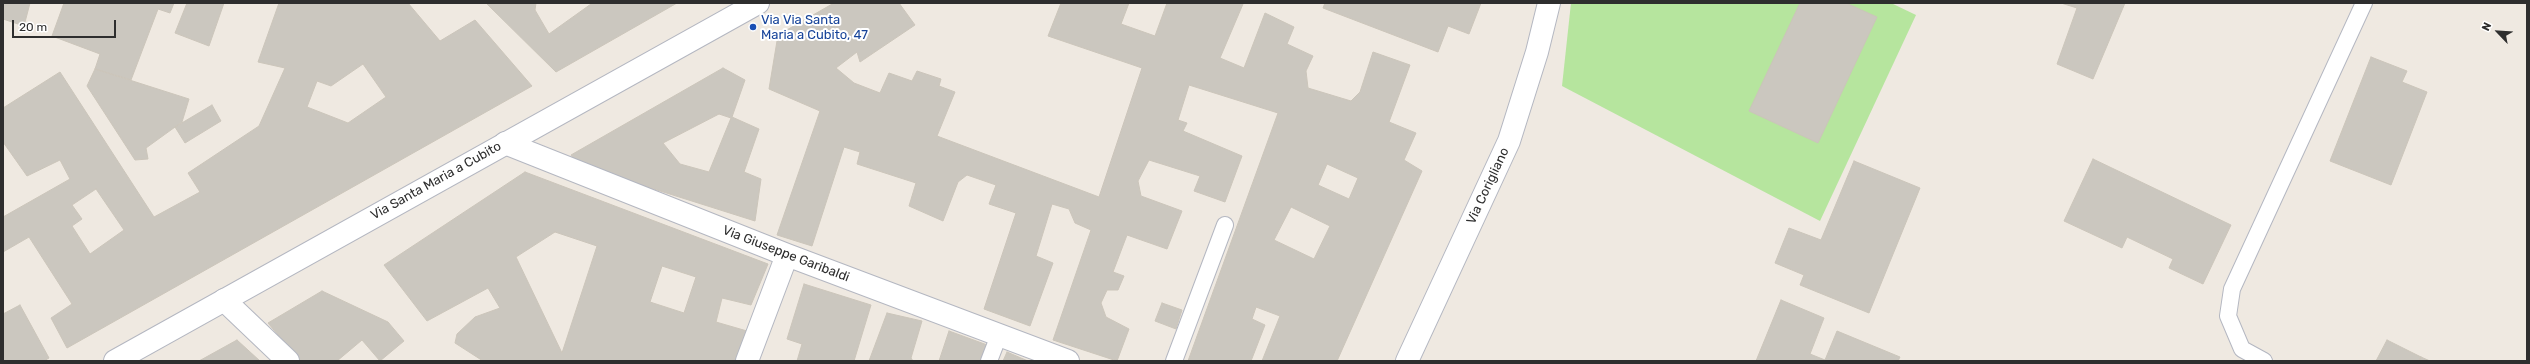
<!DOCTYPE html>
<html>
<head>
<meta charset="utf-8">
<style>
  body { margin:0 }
  #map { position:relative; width:2530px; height:364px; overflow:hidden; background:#efe9e1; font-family:Rubik,sans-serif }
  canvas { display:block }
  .frame { position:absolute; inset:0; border:4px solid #2e2e2e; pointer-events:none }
  .north { position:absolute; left:2478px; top:12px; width:40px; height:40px; -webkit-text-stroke:3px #fff; paint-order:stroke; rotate:295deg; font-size:11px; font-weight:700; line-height:16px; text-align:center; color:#2e2e2e }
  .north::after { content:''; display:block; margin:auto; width:14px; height:18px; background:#2e2e2e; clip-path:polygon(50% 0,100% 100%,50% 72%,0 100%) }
  .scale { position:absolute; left:12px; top:20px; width:104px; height:18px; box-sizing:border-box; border:2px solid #2e2e2e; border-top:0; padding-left:5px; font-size:12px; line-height:14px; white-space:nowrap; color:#2e2e2e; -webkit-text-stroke:3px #fff; paint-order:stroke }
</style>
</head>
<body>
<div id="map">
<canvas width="2530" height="364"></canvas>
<div class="frame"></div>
<div class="north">N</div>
<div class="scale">20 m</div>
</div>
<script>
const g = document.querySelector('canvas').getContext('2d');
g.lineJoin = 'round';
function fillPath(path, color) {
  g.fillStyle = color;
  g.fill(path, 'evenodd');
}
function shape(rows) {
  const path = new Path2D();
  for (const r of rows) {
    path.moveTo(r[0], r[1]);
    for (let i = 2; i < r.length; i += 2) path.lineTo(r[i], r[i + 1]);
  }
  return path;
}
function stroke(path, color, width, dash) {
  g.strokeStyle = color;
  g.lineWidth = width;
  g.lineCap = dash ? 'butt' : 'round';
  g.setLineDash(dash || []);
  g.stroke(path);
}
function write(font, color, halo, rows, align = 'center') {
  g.font = font + ' Rubik,sans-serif';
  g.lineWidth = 4;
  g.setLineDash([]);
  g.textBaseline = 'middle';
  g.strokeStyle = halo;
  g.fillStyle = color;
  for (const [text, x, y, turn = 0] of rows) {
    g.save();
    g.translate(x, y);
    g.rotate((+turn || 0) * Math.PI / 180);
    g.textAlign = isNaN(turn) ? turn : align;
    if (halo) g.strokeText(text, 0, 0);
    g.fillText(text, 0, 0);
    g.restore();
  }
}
fillPath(shape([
  [1571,3,1891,3,1916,15,1820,221,1562,86]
]), '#b6e59e');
const building = shape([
  [3,3,30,3,24,26,3,19,3,3],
  [64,3,174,3,170,13,158,9,131,80,95,69,100,54,52,36,64,3],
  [187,3,224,3,209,46,175,33,187,3],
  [279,3,408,3,440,41,475,20,532,86,67,348,51,318,72,304,29,237,3,252,3,217,70,179,60,160,27,176,3,142,3,108,60,72,154,217,200,192,188,173,259,126,285,68,258,62,279,3],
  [363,64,386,97,348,123,307,107,317,81,331,86,363,64],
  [96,189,124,230,90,254,72,226,82,219,72,205,96,189],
  [486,3,536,3,535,10,549,34,591,4,589,3,677,3,556,72,486,3],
  [834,3,899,3,915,25,860,62,857,52,836,68,854,83,880,93,889,73,912,81,917,71,941,79,939,86,955,92,937,136,1099,197,1142,68,1048,36,1061,3,1129,3,1121,24,1155,36,1167,3,1241,3,1243,4,1220,58,1244,68,1265,13,1294,27,1287,44,1313,56,1306,71,1308,88,1351,101,1360,92,1373,52,1410,65,1389,122,1416,133,1404,160,1422,171,1337,361,1262,361,1280,316,1256,307,1252,319,1265,325,1251,361,1188,361,1278,113,1189,85,1178,120,1187,123,1183,131,1242,156,1225,202,1194,191,1200,176,1149,160,1138,181,1141,196,1182,211,1167,249,1127,235,1113,272,1124,276,1118,290,1107,290,1101,303,1106,317,1129,329,1117,361,1053,340,1091,230,1075,223,1069,209,1052,204,1036,256,1053,263,1030,326,984,309,1016,213,989,204,996,185,967,175,958,182,943,221,909,206,916,183,857,164,860,152,844,147,812,246,777,235,820,111,769,89,778,35,834,3],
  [1327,164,1358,178,1349,199,1318,185,1327,164],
  [1291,207,1330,226,1314,259,1274,240,1291,207],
  [1325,3,1481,3,1469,34,1448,26,1438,52,1323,8,1325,3],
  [1800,3,1846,3,1877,17,1818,143,1749,111,1800,3],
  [2061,3,2125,3,2093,79,2057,64,2077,8,2061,3],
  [2371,57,2407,71,2402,82,2427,92,2391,185,2330,161,2371,57],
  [723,68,745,80,732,117,759,129,744,172,761,179,755,221,578,165,571,155,723,68],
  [719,114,731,118,709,172,680,164,663,143,719,114],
  [95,69,189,99,182,122,146,148,148,159,135,160,87,86,95,69],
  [212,105,221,121,185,143,175,127,212,105],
  [2093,159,2231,225,2203,284,2169,268,2173,259,2127,237,2122,248,2064,221,2093,159],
  [1854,161,1920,188,1869,313,1800,285,1804,275,1775,263,1789,228,1821,240,1854,161],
  [525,172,768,264,751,305,722,298,716,322,747,331,737,361,483,361,455,343,457,334,475,317,500,308,488,288,427,321,384,265,525,172],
  [555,232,597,246,562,353,516,257,555,232],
  [662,266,696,277,684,313,650,302,662,266],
  [804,284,871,305,854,361,797,361,802,344,787,339,804,284],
  [322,291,388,322,404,341,380,361,362,340,337,361,300,361,268,323,322,291],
  [1781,300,1824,318,1810,354,1825,360,1837,331,1900,357,1898,361,1756,361,1781,300],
  [1162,303,1182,310,1176,329,1155,321,1162,303],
  [20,305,49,358,44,361,3,361,3,314,20,305],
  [887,313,922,321,911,358,913,361,869,361,887,313],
  [949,331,990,346,984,361,939,361,949,331],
  [237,340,260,361,199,361,237,340],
  [2387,340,2421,357,2419,361,2376,361,2387,340],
  [1007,352,1028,361,1003,361,1007,352],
  [2421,357,2430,361,2419,361,2421,357]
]);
fillPath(building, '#cbc7bf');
stroke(building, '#cbc5ba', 1);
const service = shape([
  [989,361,999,335],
  [1174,361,1225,225],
  [2264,361,2242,349,2228,316,2232,289,2364,3]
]);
const minor = shape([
  [505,143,787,255,1068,361],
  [224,300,288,361],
  [747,361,787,255],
  [1407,361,1509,141,1537,52,1549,3]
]);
const secondary = shape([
  [115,361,758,3]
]);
stroke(service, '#b4b7c1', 18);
stroke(minor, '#b4b7c1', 24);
stroke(secondary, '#b4b7c1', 24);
stroke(service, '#fff', 16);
stroke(minor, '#fff', 22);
stroke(secondary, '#fff', 22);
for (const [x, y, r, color] of [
  [753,27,4,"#1a4fb4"]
]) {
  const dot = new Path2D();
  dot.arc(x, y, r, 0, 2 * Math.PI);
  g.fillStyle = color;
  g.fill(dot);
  stroke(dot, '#fff', 1.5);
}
write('13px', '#164399', '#fff', [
  ["Via Via Santa",761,20],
  ["Maria a Cubito, 47",761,35]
], 'left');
write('13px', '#2e2e2e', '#fff', [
  ["Via Santa Maria a Cubito",436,181,-29],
  ["Via Corigliano",1488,186,-65],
  ["Via Giuseppe Garibaldi",786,254,21]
]);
</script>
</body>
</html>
